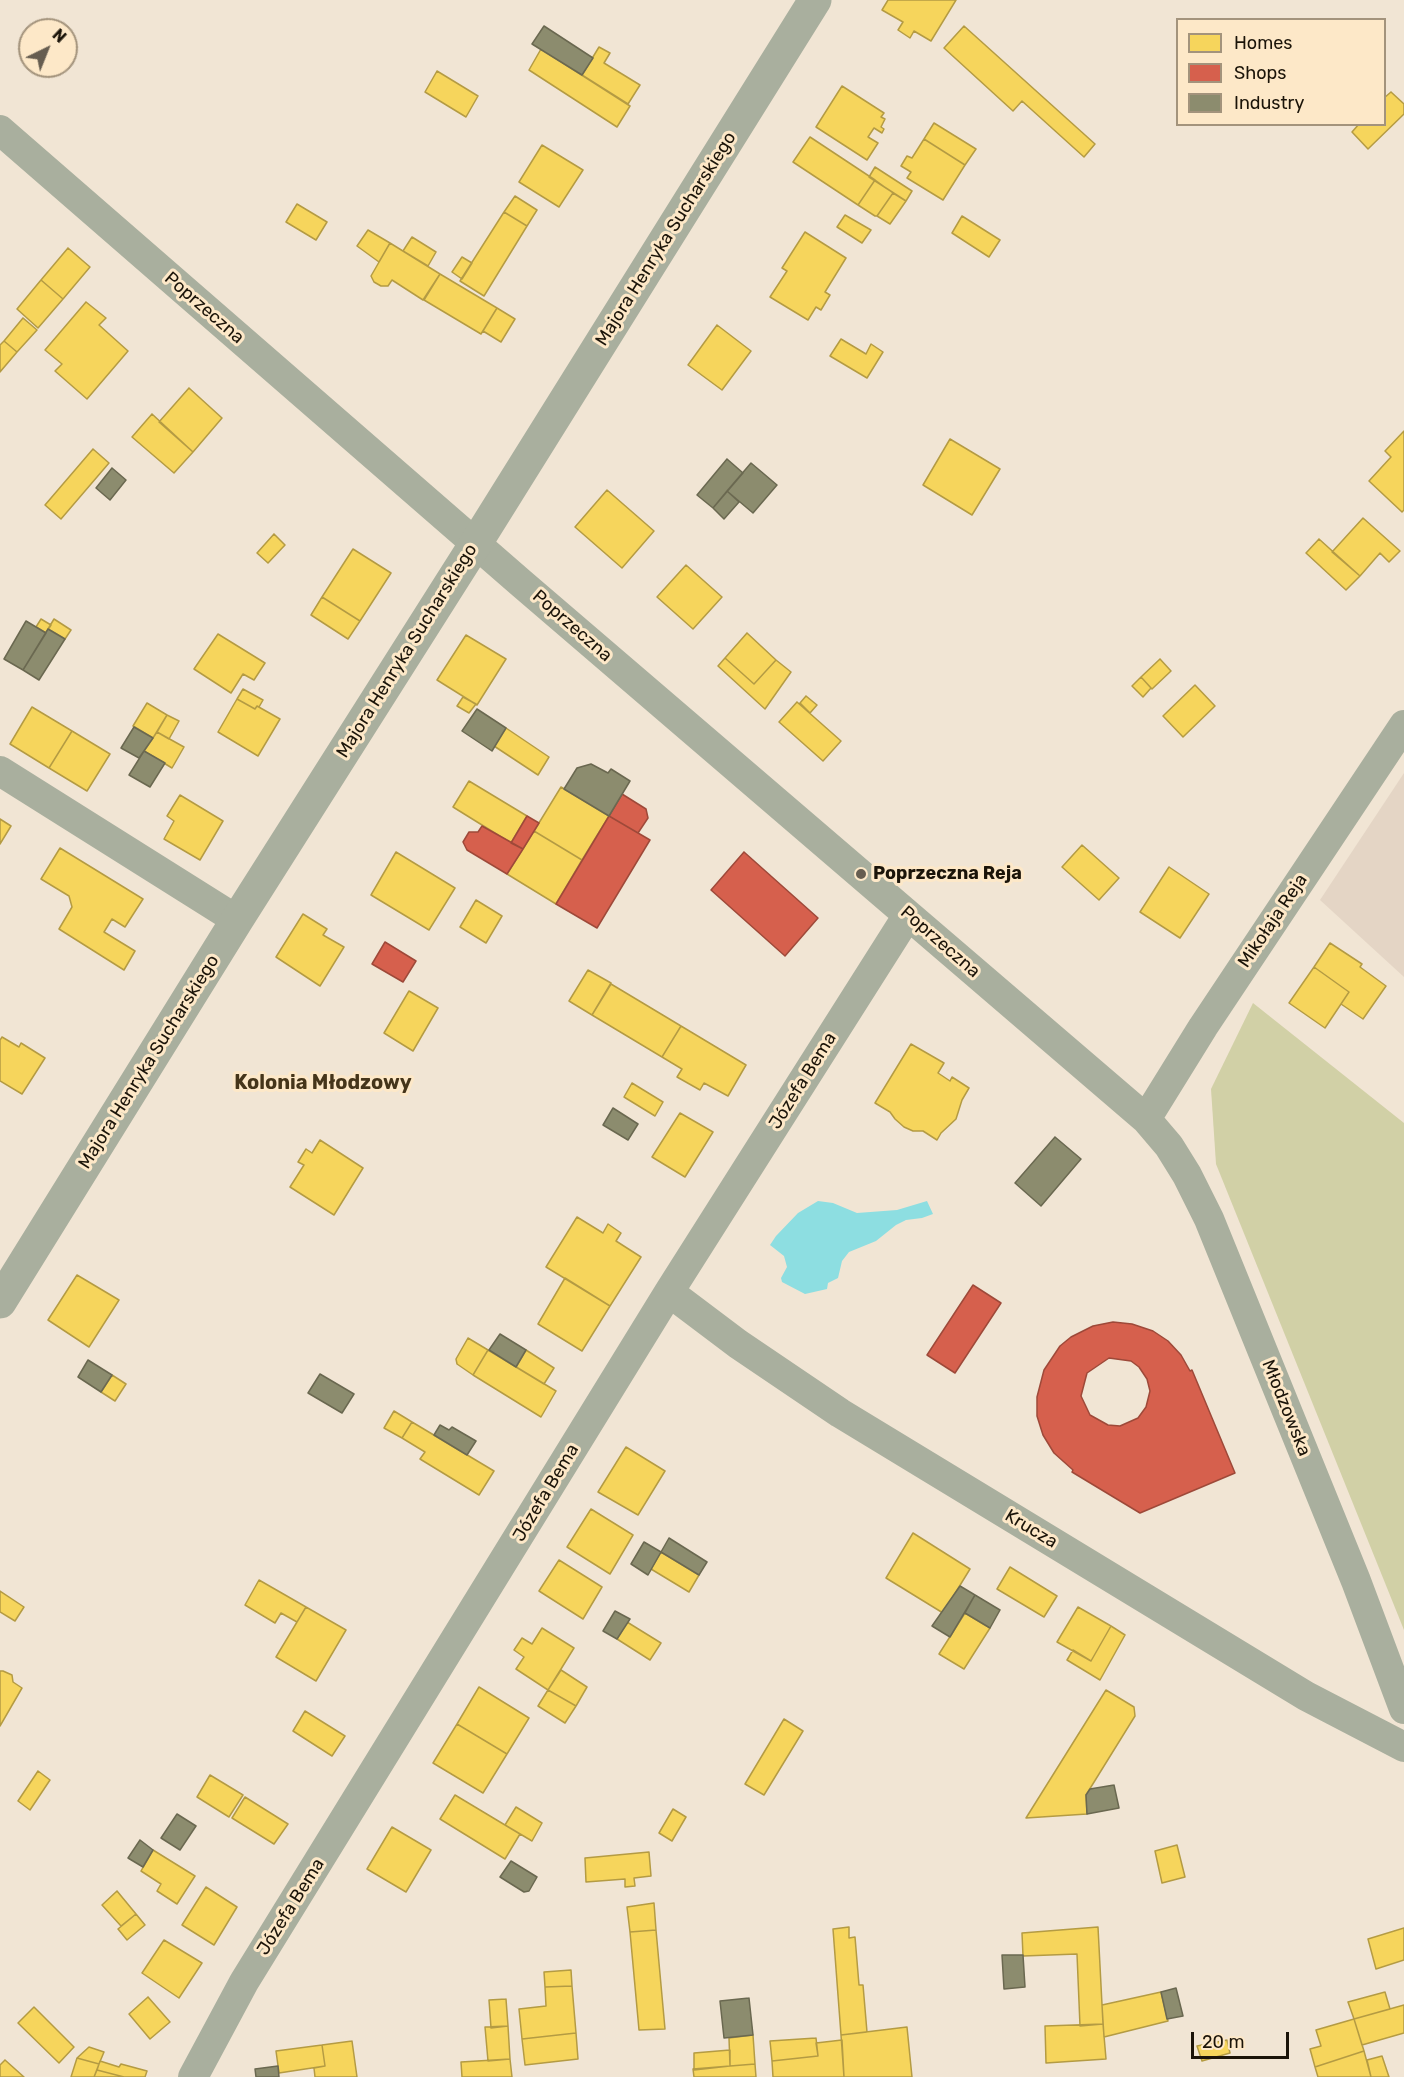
<!DOCTYPE html>
<html>
<head>
<meta charset="utf-8">
<style>
  body { margin:0 }
  #map { position:relative; width:1404px; height:2077px; overflow:hidden; background:#f1e5d4; font-family:Rubik,sans-serif }
  canvas { display:block }
  .legend { position:absolute; left:1176px; top:18px; width:210px; height:108px; box-sizing:border-box; background:#fde8c8; border:2px solid #a3937c; margin:0; padding:8px 10px; list-style:none; font-size:18px; color:#1b1409 }
  .legend li { display:flex; align-items:center; gap:12px; height:30px }
  .legend b { width:30px; border:2px solid #a3937c }
  .north { position:absolute; left:18px; top:18px; width:60px; height:60px; box-sizing:border-box; background:#fde8c8; border:2px solid #a3937c; border-radius:50%; rotate:43deg; font-size:16px; font-weight:700; line-height:24px; text-align:center; color:#1b1409 }
  .north::after { content:''; display:block; margin:auto; width:21px; height:27px; background:#665d50; clip-path:polygon(50% 0,100% 100%,50% 72%,0 100%) }
  .scale { position:absolute; left:1191px; top:2032px; width:98px; height:27px; box-sizing:border-box; border:3px solid #1b1409; border-top:0; padding-left:8px; font-size:18px; line-height:21px; white-space:nowrap; color:#1b1409; -webkit-text-stroke:4px #fde8c8; paint-order:stroke }
</style>
</head>
<body>
<div id="map">
<canvas width="1404" height="2077"></canvas>
<ul class="legend">
<li><b style="height:16px;background:#f6d55c"></b>Homes</li>
<li><b style="height:16px;background:#d6604d"></b>Shops</li>
<li><b style="height:16px;background:#8c8c6e"></b>Industry</li>
</ul>
<div class="north">N</div>
<div class="scale">20 m</div>
</div>
<script>
const g = document.querySelector('canvas').getContext('2d');
g.lineJoin = 'round';
function fillPath(path, color) {
  g.fillStyle = color;
  g.fill(path, 'evenodd');
}
function shape(rows) {
  const path = new Path2D();
  for (const r of rows) {
    path.moveTo(r[0], r[1]);
    for (let i = 2; i < r.length; i += 2) path.lineTo(r[i], r[i + 1]);
  }
  return path;
}
function stroke(path, color, width, dash) {
  g.strokeStyle = color;
  g.lineWidth = width;
  g.lineCap = dash ? 'butt' : 'round';
  g.setLineDash(dash || []);
  g.stroke(path);
}
function write(font, color, halo, rows, align = 'center') {
  g.font = font + ' Rubik,sans-serif';
  g.lineWidth = 6;
  g.setLineDash([]);
  g.textBaseline = 'middle';
  g.strokeStyle = halo;
  g.fillStyle = color;
  for (const [text, x, y, turn = 0] of rows) {
    g.save();
    g.translate(x, y);
    g.rotate((+turn || 0) * Math.PI / 180);
    g.textAlign = isNaN(turn) ? turn : align;
    if (halo) g.strokeText(text, 0, 0);
    g.fillText(text, 0, 0);
    g.restore();
  }
}
fillPath(shape([
  [1404,773,1404,977,1320,900]
]), '#e4d5c5');
fillPath(shape([
  [1253,1003,1404,1123,1404,1630,1216,1164,1211,1089]
]), '#d1d0a6');
fillPath(shape([
  [818,1201,833,1203,857,1213,897,1210,927,1201,933,1214,922,1218,906,1220,896,1225,876,1241,849,1252,842,1261,838,1278,828,1283,827,1289,805,1294,782,1282,781,1278,787,1267,784,1256,770,1245,776,1236,798,1213]
]), '#8ddee1');
const homes = shape([
  [888,0,956,0,931,41,914,31,910,38,898,30,903,22,882,10,888,0],
  [964,26,1095,144,1084,157,1022,101,1013,111,944,48,964,26],
  [599,47,610,53,604,63,640,85,628,104,582,75,599,47],
  [541,49,630,106,617,127,529,70,541,49],
  [437,71,478,96,466,117,425,92,437,71],
  [842,86,884,113,881,117,885,119,881,127,884,129,882,133,874,128,868,137,878,143,867,160,816,127,842,86],
  [1391,92,1404,104,1404,114,1368,149,1352,132,1359,124,1384,124,1384,98,1391,92],
  [934,123,976,149,965,165,924,139,934,123],
  [810,137,875,180,858,205,793,162,810,137],
  [924,139,965,165,943,200,907,178,911,172,901,166,907,156,912,158,924,139],
  [542,145,583,170,559,207,519,182,542,145],
  [875,167,912,191,906,201,869,177,875,167],
  [875,180,893,193,877,216,875,216,858,205,875,180],
  [893,193,906,201,890,224,877,216,893,193],
  [515,196,537,210,527,226,504,212,515,196],
  [297,204,327,222,316,240,286,222,297,204],
  [504,212,527,226,484,296,460,281,504,212],
  [845,215,871,230,862,243,837,227,845,215],
  [962,216,1000,240,989,257,952,233,962,216],
  [368,230,390,243,379,262,357,246,368,230],
  [805,232,846,258,825,292,830,295,821,310,816,307,808,320,770,297,787,271,782,268,805,232],
  [412,237,436,252,428,266,403,251,412,237],
  [390,243,440,274,423,300,392,280,388,286,381,286,374,282,371,276,390,243],
  [68,248,90,267,63,299,41,280,68,248],
  [462,257,472,263,462,279,452,272,462,257],
  [440,274,497,308,481,334,424,300,440,274],
  [41,280,63,299,38,328,17,309,41,280],
  [86,302,106,318,99,325,128,351,87,399,55,371,62,364,45,350,86,302],
  [497,308,515,319,501,342,483,331,497,308],
  [23,318,37,330,17,352,4,341,23,318],
  [717,325,751,351,722,390,688,365,717,325],
  [841,339,866,354,871,344,883,352,867,378,830,356,841,339],
  [4,341,17,352,0,372,0,345,4,341],
  [189,388,222,418,193,452,159,422,189,388],
  [152,414,193,452,174,473,132,437,152,414],
  [1404,431,1404,510,1402,512,1369,481,1391,457,1385,451,1404,431],
  [950,439,1000,469,972,515,923,485,950,439],
  [93,449,109,463,61,519,45,505,93,449],
  [607,490,654,531,622,568,575,527,607,490],
  [1363,518,1400,551,1389,562,1380,553,1360,576,1332,552,1363,518],
  [274,534,285,545,268,563,257,553,274,534],
  [1319,539,1360,576,1346,590,1306,553,1319,539],
  [353,549,391,573,360,621,322,597,353,549],
  [686,565,722,597,693,629,657,597,686,565],
  [322,597,360,621,348,639,311,615,322,597],
  [41,619,51,625,46,633,36,627,41,619],
  [54,619,71,630,65,639,48,629,54,619],
  [747,633,776,660,754,684,725,658,747,633],
  [218,634,265,663,254,680,243,674,231,693,194,669,218,634],
  [466,635,506,659,477,705,437,680,466,635],
  [725,658,754,684,776,660,791,672,765,709,718,666,725,658],
  [1160,659,1171,671,1152,689,1141,677,1160,659],
  [1141,677,1151,688,1143,697,1132,686,1141,677],
  [1195,685,1215,706,1183,737,1163,716,1195,685],
  [243,689,263,700,259,707,257,706,255,709,237,699,243,689],
  [806,696,817,705,810,713,800,703,806,696],
  [463,697,476,704,469,713,457,706,463,697],
  [237,699,255,709,257,706,280,719,258,756,218,732,237,699],
  [797,702,841,741,823,761,779,722,797,702],
  [147,703,167,715,153,738,133,726,147,703],
  [32,707,72,731,49,768,10,744,32,707],
  [167,715,179,721,169,739,157,732,167,715],
  [506,728,549,757,538,775,494,746,506,728],
  [72,731,110,754,87,791,49,768,72,731],
  [157,732,184,747,172,768,144,751,157,732],
  [469,781,527,816,511,843,453,807,469,781],
  [561,787,609,816,582,860,534,831,561,787],
  [180,795,223,821,200,860,164,839,174,821,167,816,180,795],
  [0,819,11,826,0,844,0,819],
  [534,831,582,860,556,904,507,874,534,831],
  [1082,845,1119,878,1099,900,1062,867,1082,845],
  [60,848,143,899,125,927,112,919,104,932,135,951,124,970,59,929,72,907,69,896,41,879,60,848],
  [396,852,455,888,429,930,371,895,396,852],
  [1169,867,1209,894,1180,938,1140,912,1169,867],
  [476,900,502,916,486,943,460,927,476,900],
  [303,914,327,929,323,935,344,947,320,986,276,957,303,914],
  [1330,943,1362,964,1360,967,1386,986,1363,1019,1341,1004,1349,992,1314,967,1330,943],
  [1314,967,1349,992,1325,1028,1289,1003,1314,967],
  [588,970,611,983,592,1015,569,1001,588,970],
  [611,984,681,1026,662,1057,592,1015,611,984],
  [409,991,438,1008,413,1051,384,1033,409,991],
  [681,1026,746,1065,728,1096,704,1083,700,1090,677,1077,682,1069,662,1057,681,1026],
  [2,1037,19,1047,21,1043,45,1058,22,1094,0,1081,0,1040,2,1037],
  [911,1044,944,1063,938,1073,950,1081,952,1077,969,1088,962,1100,956,1119,941,1133,937,1140,923,1131,913,1131,904,1127,895,1119,890,1112,875,1103,911,1044],
  [632,1083,663,1102,655,1116,624,1097,632,1083],
  [680,1113,713,1132,685,1177,652,1157,680,1113],
  [320,1140,363,1168,334,1215,290,1187,304,1165,298,1162,306,1149,312,1153,320,1140],
  [577,1217,603,1233,608,1224,621,1233,616,1241,641,1257,610,1306,546,1267,577,1217],
  [77,1275,119,1300,89,1347,48,1320,77,1275],
  [565,1278,610,1306,582,1351,538,1324,565,1278],
  [468,1338,488,1350,473,1375,457,1364,456,1359,468,1338],
  [488,1350,556,1391,541,1417,473,1375,488,1350],
  [526,1350,554,1368,544,1384,516,1367,526,1350],
  [112,1375,126,1384,115,1401,101,1392,112,1375],
  [394,1411,412,1422,402,1438,384,1428,394,1411],
  [412,1422,494,1471,479,1495,420,1459,425,1452,402,1438,412,1422],
  [626,1447,665,1471,638,1515,598,1492,626,1447],
  [591,1509,633,1535,610,1574,567,1547,591,1509],
  [913,1533,970,1569,943,1613,886,1578,913,1533],
  [661,1552,699,1575,689,1592,651,1569,661,1552],
  [559,1560,602,1587,583,1619,539,1591,559,1560],
  [1010,1567,1057,1596,1044,1617,997,1589,1010,1567],
  [259,1580,306,1607,297,1622,281,1613,275,1623,245,1605,259,1580],
  [0,1591,24,1607,15,1621,0,1612,0,1591],
  [306,1607,346,1630,316,1681,276,1657,306,1607],
  [1078,1607,1111,1626,1091,1661,1057,1642,1078,1607],
  [965,1613,990,1628,964,1669,939,1654,965,1613],
  [627,1622,661,1643,650,1660,617,1639,627,1622],
  [1111,1626,1125,1635,1100,1680,1067,1660,1073,1650,1091,1661,1111,1626],
  [542,1628,574,1648,548,1690,516,1669,524,1657,514,1650,522,1638,532,1644,542,1628],
  [561,1670,587,1687,576,1706,548,1690,561,1670],
  [0,1671,3,1671,12,1675,13,1682,22,1688,0,1726,0,1671],
  [479,1687,529,1718,507,1754,457,1724,479,1687],
  [548,1690,576,1706,565,1723,538,1706,548,1690],
  [1106,1690,1134,1707,1135,1716,1086,1795,1087,1814,1026,1818,1106,1690],
  [305,1711,345,1736,332,1756,293,1731,305,1711],
  [784,1719,803,1731,764,1795,745,1784,784,1719],
  [457,1724,507,1754,483,1793,433,1763,457,1724],
  [38,1771,50,1780,30,1810,18,1801,38,1771],
  [210,1775,243,1795,229,1817,197,1797,210,1775],
  [455,1795,520,1834,505,1859,440,1819,455,1795],
  [245,1797,288,1824,274,1844,232,1818,245,1797],
  [516,1807,542,1823,532,1841,505,1825,516,1807],
  [673,1809,686,1817,672,1841,659,1833,673,1809],
  [392,1827,431,1850,406,1892,367,1869,392,1827],
  [1177,1845,1185,1877,1162,1883,1155,1851,1177,1845],
  [153,1850,195,1876,177,1904,157,1891,161,1884,141,1871,153,1850],
  [649,1852,651,1876,634,1878,635,1886,625,1887,625,1879,586,1882,585,1858,649,1852],
  [206,1887,237,1907,214,1945,182,1925,206,1887],
  [117,1891,136,1914,121,1926,102,1905,117,1891],
  [654,1903,656,1930,630,1932,627,1907,654,1903],
  [136,1914,145,1925,127,1940,118,1929,136,1914],
  [849,1927,849,1938,855,1937,859,1985,863,1985,867,2032,841,2035,833,1929,849,1927],
  [1098,1927,1103,2024,1080,2026,1077,1954,1023,1956,1022,1933,1098,1927],
  [1404,1928,1404,1960,1376,1969,1368,1939,1404,1928],
  [656,1930,665,2029,639,2030,630,1932,656,1930],
  [164,1940,202,1963,179,1998,142,1973,164,1940],
  [571,1970,572,1986,545,1987,544,1972,571,1970],
  [572,1986,576,2033,522,2039,519,2009,546,2006,545,1987,572,1986],
  [1161,1992,1168,2021,1104,2037,1102,2005,1161,1992],
  [1385,1992,1390,2009,1354,2019,1348,2002,1385,1992],
  [148,1997,170,2022,150,2039,129,2014,148,1997],
  [506,1999,508,2026,491,2028,489,2000,506,1999],
  [1404,2005,1404,2033,1362,2045,1354,2019,1404,2005],
  [34,2007,74,2047,59,2063,18,2023,34,2007],
  [1354,2019,1364,2051,1315,2067,1310,2049,1321,2046,1316,2030,1354,2019],
  [1103,2024,1106,2059,1046,2063,1045,2026,1103,2024],
  [508,2026,510,2059,488,2061,485,2027,508,2026],
  [907,2027,912,2077,844,2077,841,2035,907,2027],
  [576,2033,578,2059,525,2065,522,2039,576,2033],
  [753,2035,755,2064,730,2066,729,2038,753,2035],
  [816,2038,818,2056,772,2061,770,2041,816,2038],
  [842,2040,844,2077,773,2077,772,2061,818,2056,816,2043,842,2040],
  [1227,2040,1230,2053,1202,2061,1197,2046,1227,2040],
  [352,2041,357,2077,315,2077,314,2068,325,2066,322,2045,352,2041],
  [322,2045,325,2066,279,2073,276,2051,322,2045],
  [89,2047,104,2052,99,2064,77,2058,89,2047],
  [730,2050,730,2066,694,2070,694,2053,730,2050],
  [1364,2051,1371,2077,1318,2077,1315,2067,1364,2051],
  [1382,2056,1389,2077,1371,2077,1367,2060,1382,2056],
  [77,2058,99,2064,94,2077,71,2077,77,2058],
  [510,2059,512,2077,462,2077,461,2062,510,2059],
  [5,2060,24,2077,0,2077,0,2065,5,2060],
  [100,2061,119,2067,121,2064,147,2071,145,2077,124,2077,97,2070,100,2061],
  [755,2064,756,2077,694,2077,693,2069,755,2064],
  [97,2070,124,2077,94,2077,97,2070]
]);
fillPath(homes, '#f6d55c');
stroke(homes, '#b49b43', 1.5);
const shops = shape([
  [622,794,646,809,648,818,638,833,609,816,622,794],
  [527,816,539,823,523,849,511,843,527,816],
  [609,816,650,840,597,928,556,904,609,816],
  [482,826,523,849,507,874,467,850,463,842,469,832,478,832,482,826],
  [744,852,818,918,785,956,711,890,744,852],
  [385,942,416,961,403,982,372,964,385,942],
  [973,1285,1001,1303,955,1373,927,1355,973,1285],
  [1113,1322,1132,1324,1153,1331,1168,1341,1181,1355,1190,1371,1192,1370,1235,1473,1140,1513,1072,1472,1073,1470,1054,1453,1043,1435,1037,1416,1037,1397,1044,1370,1060,1346,1071,1337,1093,1326,1113,1322],
  [1109,1358,1131,1361,1139,1367,1147,1379,1150,1391,1146,1407,1138,1418,1120,1426,1108,1425,1090,1415,1081,1396,1087,1373,1109,1358]
]);
fillPath(shops, '#d6604d');
stroke(shops, '#9e4939', 1.5);
const industry = shape([
  [544,26,593,58,582,75,532,44,544,26],
  [727,459,743,473,713,508,697,495,727,459],
  [751,463,777,485,753,513,727,491,751,463],
  [112,468,126,480,110,500,96,488,112,468],
  [727,491,739,502,724,519,713,508,727,491],
  [26,621,46,633,23,670,4,659,26,621],
  [48,629,65,639,39,680,23,670,48,629],
  [477,709,506,728,492,751,462,731,477,709],
  [134,727,153,738,139,758,121,748,134,727],
  [144,751,165,763,150,787,129,775,144,751],
  [591,764,608,773,611,769,630,781,609,816,564,789,577,768,591,764],
  [613,1108,638,1124,628,1140,603,1125,613,1108],
  [1055,1137,1081,1159,1041,1206,1015,1183,1055,1137],
  [500,1334,526,1350,516,1367,489,1350,500,1334],
  [88,1360,112,1375,101,1392,78,1377,88,1360],
  [320,1374,354,1394,342,1413,308,1393,320,1374],
  [440,1425,449,1430,452,1427,476,1441,467,1455,434,1435,440,1425],
  [669,1538,707,1562,699,1575,661,1552,669,1538],
  [644,1542,661,1552,648,1575,631,1564,644,1542],
  [960,1586,975,1595,950,1637,932,1626,960,1586],
  [975,1595,1000,1610,990,1628,965,1613,975,1595],
  [615,1611,630,1619,617,1639,603,1631,615,1611],
  [1114,1785,1119,1808,1087,1814,1086,1795,1090,1789,1114,1785],
  [177,1814,196,1826,180,1850,161,1838,177,1814],
  [140,1840,153,1850,143,1867,128,1858,140,1840],
  [511,1861,537,1877,529,1891,524,1892,500,1877,511,1861],
  [1002,1955,1023,1955,1025,1987,1004,1989,1002,1955],
  [1176,1988,1183,2016,1167,2019,1161,1992,1176,1988],
  [749,1998,753,2035,724,2038,720,2001,749,1998],
  [278,2066,279,2077,256,2077,255,2069,278,2066]
]);
fillPath(industry, '#8c8c6e');
stroke(industry, '#6a6850', 1.5);
stroke(shape([
  [0,130,521,583,1146,1119,1169,1146,1187,1175,1209,1219,1356,1581,1404,1709],
  [0,771,237,920],
  [1146,1119,1203,1027,1404,725],
  [669,1292,738,1344,840,1413,1306,1696,1404,1747],
  [193,2077,244,1982,669,1292,908,915]
]), '#a9af9e', 30);
stroke(shape([
  [0,1302,237,920,476,543,815,0]
]), '#a9af9e', 33);
for (const [x, y, r, color] of [
  [861,874,6,"#665d50"]
]) {
  const dot = new Path2D();
  dot.arc(x, y, r, 0, 2 * Math.PI);
  g.fillStyle = color;
  g.fill(dot);
  stroke(dot, '#fde8c8', 2);
}
write('18px', '#1b1409', '#fde8c8', [
  ["Majora Henryka Sucharskiego",666,239,-58],
  ["Poprzeczna",204,308,41],
  ["Poprzeczna",572,626,41],
  ["Majora Henryka Sucharskiego",407,651,-58],
  ["Mikołaja Reja",1273,921,-56],
  ["Poprzeczna",940,942,41],
  ["Majora Henryka Sucharskiego",149,1062,-58],
  ["Józefa Bema",803,1081,-58],
  ["Młodzowska",1286,1408,68],
  ["Józefa Bema",546,1493,-59],
  ["Krucza",1031,1529,31],
  ["Józefa Bema",291,1907,-58]
]);
write('bold 18px', '#1b1409', '#fde8c8', [
  ["Poprzeczna Reja",873,874]
], 'left');
write('bold 20px', '#45351a', '#fde8c8', [
  ["Kolonia Młodzowy",323,1083]
]);
</script>
</body>
</html>
